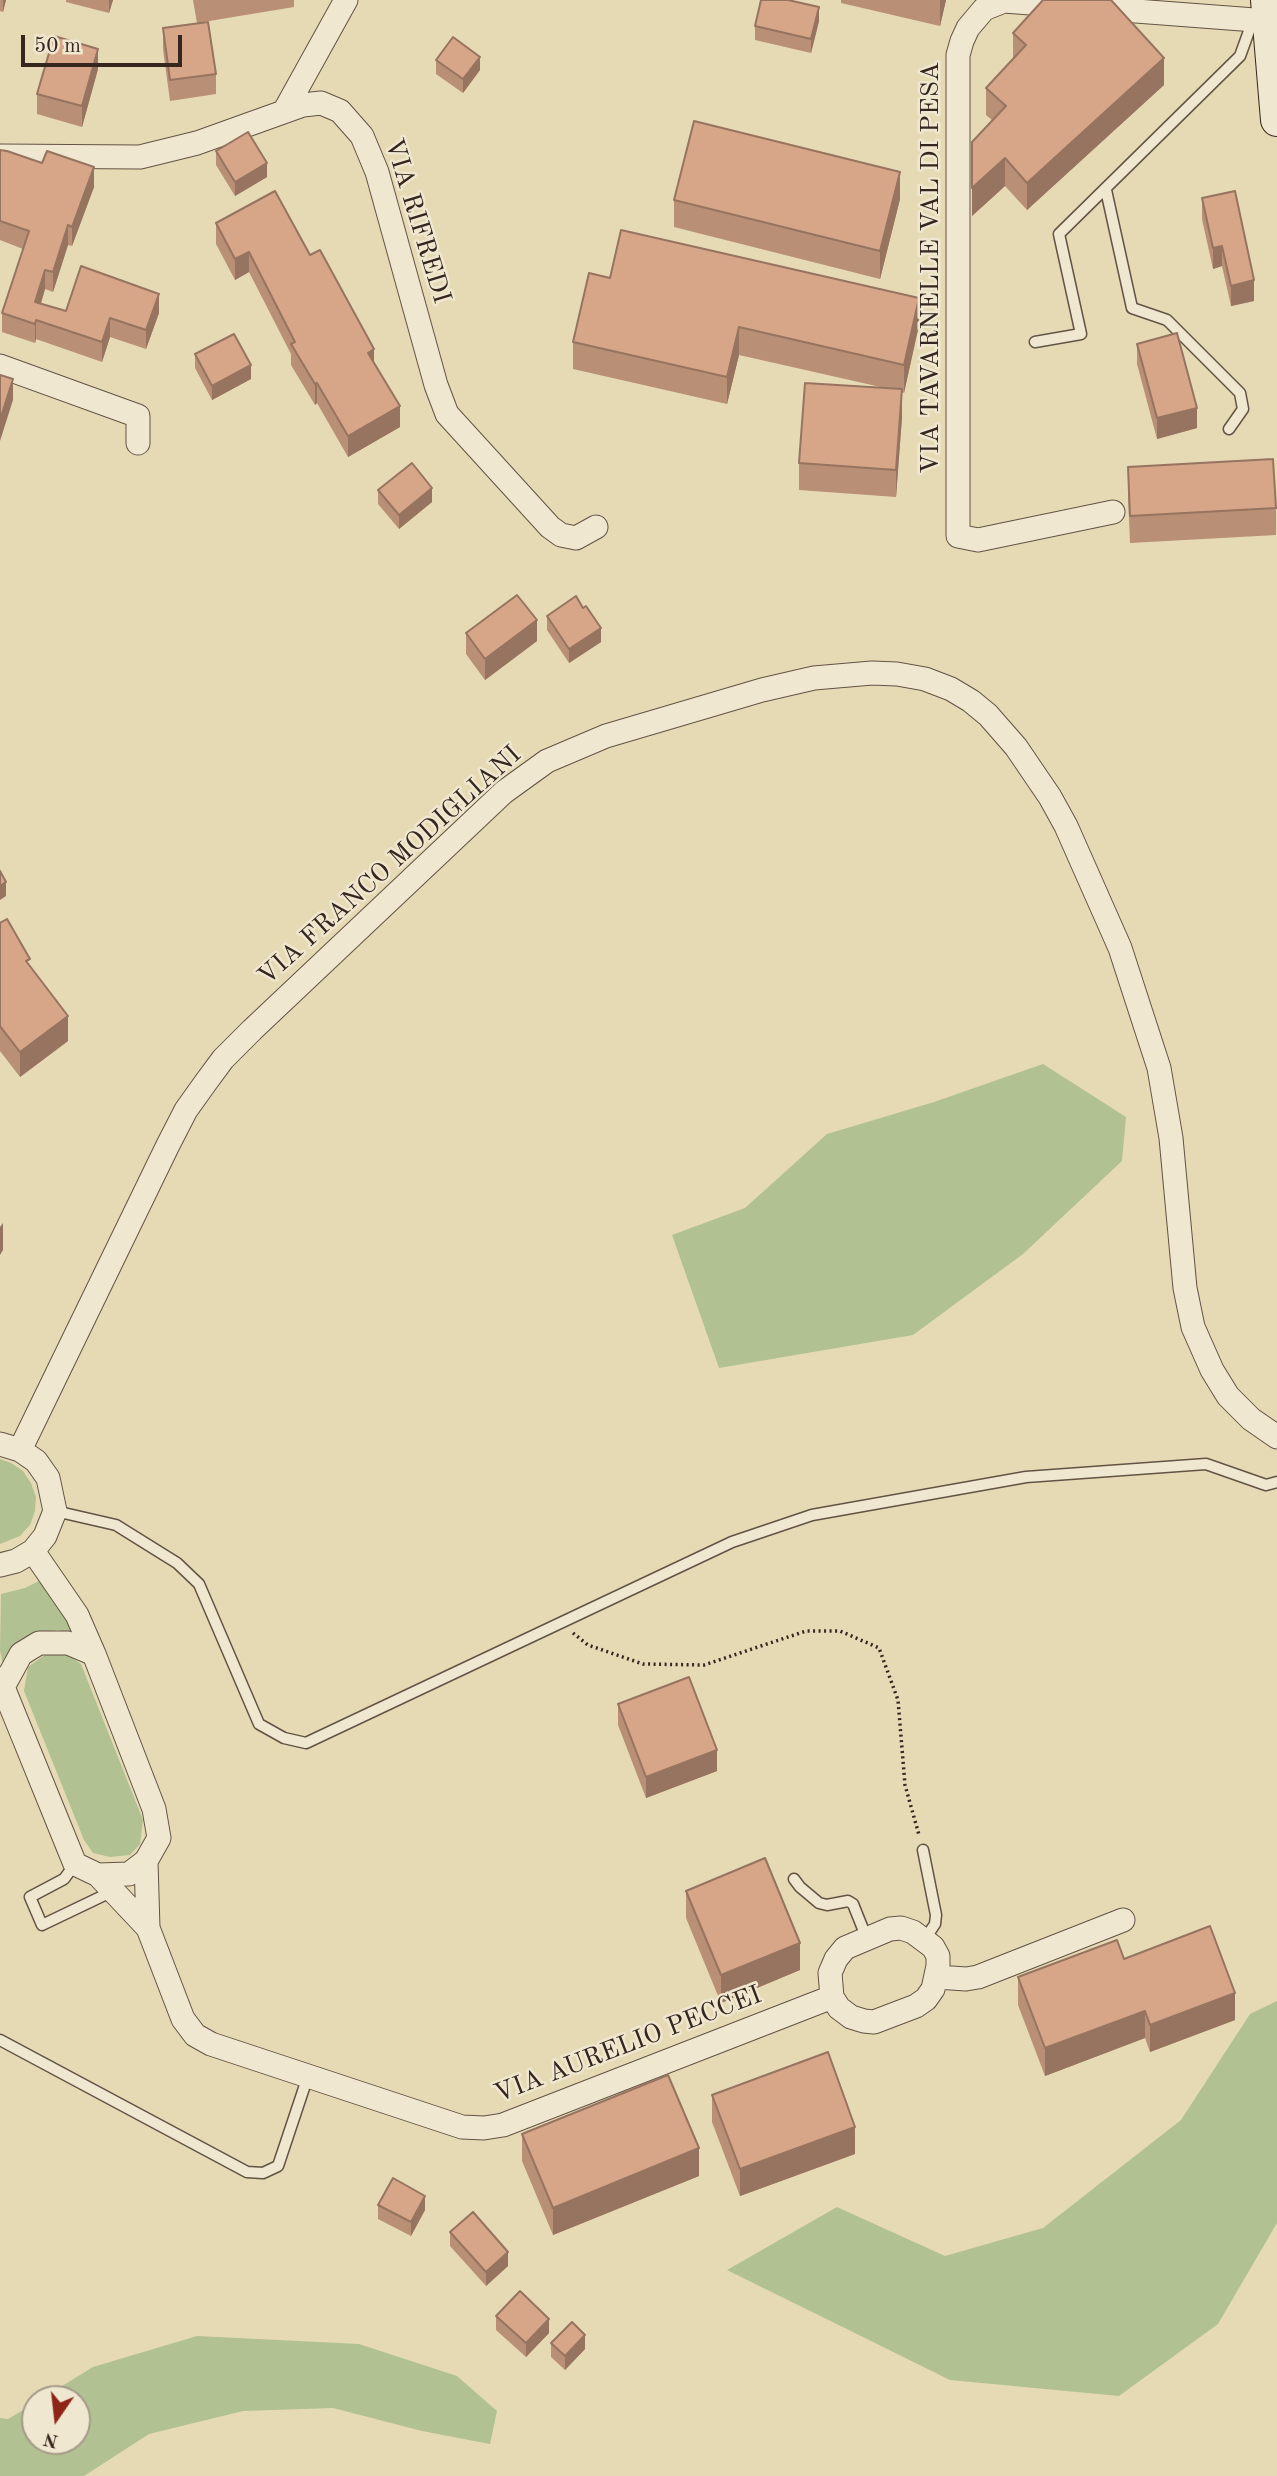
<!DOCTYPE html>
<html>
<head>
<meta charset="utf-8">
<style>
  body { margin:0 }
  #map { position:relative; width:1277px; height:2476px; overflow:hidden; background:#e6dab5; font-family:"Old Standard TT",serif }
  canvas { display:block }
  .north { position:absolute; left:21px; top:2385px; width:70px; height:70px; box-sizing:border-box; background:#efe7cf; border:2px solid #a59a89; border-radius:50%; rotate:194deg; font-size:19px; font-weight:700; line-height:28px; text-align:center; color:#362620 }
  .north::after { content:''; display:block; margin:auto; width:24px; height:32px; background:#8f2418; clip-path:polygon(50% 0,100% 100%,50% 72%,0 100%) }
  .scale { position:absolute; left:21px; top:35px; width:161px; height:32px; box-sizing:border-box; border:4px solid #362620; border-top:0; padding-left:9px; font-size:21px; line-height:24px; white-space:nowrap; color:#362620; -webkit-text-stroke:5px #efe7cf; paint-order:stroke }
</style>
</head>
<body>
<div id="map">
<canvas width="1277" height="2476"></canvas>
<div class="north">N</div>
<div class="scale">50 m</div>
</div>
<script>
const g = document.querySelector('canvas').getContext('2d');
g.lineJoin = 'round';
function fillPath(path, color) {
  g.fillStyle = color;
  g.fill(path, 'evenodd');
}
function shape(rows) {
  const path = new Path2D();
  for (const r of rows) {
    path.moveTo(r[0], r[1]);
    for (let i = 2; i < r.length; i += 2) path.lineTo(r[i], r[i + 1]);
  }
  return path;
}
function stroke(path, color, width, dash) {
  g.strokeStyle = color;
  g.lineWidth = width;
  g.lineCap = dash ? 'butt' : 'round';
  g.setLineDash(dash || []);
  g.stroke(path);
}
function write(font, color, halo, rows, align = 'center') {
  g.font = font + ' "Old Standard TT",serif';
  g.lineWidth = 5;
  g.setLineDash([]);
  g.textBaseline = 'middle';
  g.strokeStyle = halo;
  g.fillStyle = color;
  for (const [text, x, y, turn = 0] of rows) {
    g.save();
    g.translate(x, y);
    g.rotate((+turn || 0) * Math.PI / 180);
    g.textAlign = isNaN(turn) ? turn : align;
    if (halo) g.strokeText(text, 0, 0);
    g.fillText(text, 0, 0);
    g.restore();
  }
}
fillPath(shape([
  [1043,1064,1126,1117,1122,1161,1023,1254,913,1335,719,1368,672,1235,745,1208,827,1134,934,1102],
  [0,1459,11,1463,23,1471,31,1483,36,1497,35,1511,30,1525,20,1536,0,1544],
  [39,1581,66,1615,79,1636,58,1630,31,1634,19,1641,11,1650,3,1664,0,1651,1,1594,25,1588],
  [58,1652,68,1655,81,1664,143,1820,140,1844,130,1855,110,1857,93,1853,84,1840,24,1691,28,1667,46,1654],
  [1277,2001,1277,2223,1218,2324,1119,2396,950,2380,727,2270,837,2207,945,2256,1043,2228,1181,2120,1250,2014],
  [197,2336,359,2344,457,2376,497,2411,490,2444,422,2431,333,2408,243,2411,149,2434,84,2476,0,2476,0,2418,8,2419,35,2403,35,2441,77,2441,77,2399,41,2399,93,2367]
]), '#b1c191');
const lane = shape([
  [1106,190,1132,308,1167,320,1240,393,1243,409,1229,429],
  [1035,342,1081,334,1059,234,1240,56,1253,20],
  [55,1511,116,1525,177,1563,199,1584,259,1724,284,1738,306,1743,732,1542,812,1515,1026,1477,1206,1464,1266,1485,1277,1482],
  [923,1850,936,1915,935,1924,925,1939],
  [75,1864,64,1879,30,1897,42,1925,113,1891],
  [794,1879,800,1887,819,1903,827,1905,848,1901,853,1904,867,1939],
  [0,2040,247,2172,263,2173,278,2166,308,2076]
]);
const street = shape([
  [285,110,346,0],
  [0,156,140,157,197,143,303,105,321,103,340,111,362,136,377,172,436,385,447,414,550,527,561,535,576,538,596,527],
  [0,366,138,416,138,443],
  [1113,512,978,540,958,536,958,55,962,41,968,28,984,9,1004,1,1268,21],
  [0,1444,20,1450,36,1461,48,1478,55,1511,45,1536,33,1551,16,1561,0,1565],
  [20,1450,168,1145,186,1110,206,1082,223,1059,252,1030,504,792,547,761,606,736,762,690,814,678,872,673,897,674,925,679,951,689,971,701,988,715,1016,747,1050,797,1066,826,1120,948,1159,1068,1171,1138,1185,1288,1193,1327,1212,1370,1228,1396,1251,1419,1277,1437],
  [33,1551,77,1615,94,1654],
  [0,1679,3,1687,75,1864,98,1875,129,1874,146,1861,159,1838,154,1809,94,1654,68,1643,39,1643,21,1654,3,1687],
  [98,1875,148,1928,146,1861],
  [148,1928,183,2019,195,2035,211,2044,462,2127,484,2128,503,2125,832,1997],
  [901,1928,913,1932,933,1947,938,1956,938,1966,933,1989,926,1999,916,2006,874,2022,864,2021,851,2017,839,2008,832,1997,830,1973,836,1959,845,1948,890,1929,901,1928],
  [937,1977,966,1979,978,1977,1123,1920]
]);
const secondary = shape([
  [1267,0,1277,120]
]);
stroke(lane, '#625345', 13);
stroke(street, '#625345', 25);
stroke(secondary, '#362620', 34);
stroke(shape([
  [573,1633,588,1645,643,1664,704,1665,806,1631,840,1631,879,1648,898,1700,905,1785,919,1835]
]), '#362620', 3.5, [2, 3.5]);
stroke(lane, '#efe7cf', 10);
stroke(street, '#efe7cf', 23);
stroke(secondary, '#efe7cf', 32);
fillPath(shape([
  [0,0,6,0,3,12,0,11],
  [66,0,113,0,109,13,66,2],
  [193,0,294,0,294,7,197,23],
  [841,0,946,0,940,26,841,3],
  [819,21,811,53,755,40,755,26],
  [163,28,216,74,216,94,170,101,163,49],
  [1013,33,1164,85,1027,210,1005,186,972,216,992,120,986,115,986,88,1013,59],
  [436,60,480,70,463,93,436,74],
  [98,69,82,127,37,114,37,94],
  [0,150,94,187,72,246,68,245,53,292,45,289,41,304,66,311,159,313,146,349,110,337,102,362,36,339,35,343,2,332,2,313,23,249,0,240],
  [216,151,267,177,235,196,216,165],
  [1202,198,1254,301,1231,306,1222,266,1213,269,1202,219],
  [900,199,880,279,674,227,674,200],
  [216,223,310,255,374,363,400,427,348,457,317,403,315,405,291,365,291,354,249,272,235,280,216,244],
  [610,278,919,325,904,393,902,392,902,417,896,497,799,490,799,463,885,388,739,355,727,404,573,369,573,342],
  [1137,344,1197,428,1157,439,1137,364],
  [195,354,251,379,212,400,195,368],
  [1128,467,1276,508,1276,535,1130,543,1128,494],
  [378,490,432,502,399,529,378,504],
  [547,616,601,642,569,663,547,630],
  [466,633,537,641,485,680,466,654],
  [0,923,68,1041,20,1077,0,1051],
  [618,1704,717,1771,646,1798,618,1725],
  [686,1891,800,1970,721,2003,686,1918],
  [1018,1977,1235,2020,1150,2052,1145,2038,1045,2076,1018,2005],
  [712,2095,855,2154,740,2196,712,2122],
  [522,2134,699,2176,553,2235,522,2161],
  [378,2205,425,2210,411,2236,378,2219],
  [450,2232,508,2266,486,2286,450,2246],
  [496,2316,549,2333,526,2357,496,2330],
  [551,2343,585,2349,565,2370,551,2357]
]), '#b98f75');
fillPath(shape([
  [3,0,6,0,3,12],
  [109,0,113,0,109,13],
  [940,0,946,0,940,26],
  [819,7,819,21,811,53,811,39],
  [98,49,98,69,82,127,82,106],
  [480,57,480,70,463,93,463,79],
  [1164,58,1164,85,1027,210,1027,183],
  [1005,158,1005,186,972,216,972,188],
  [267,163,267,177,235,196,235,182],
  [94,167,94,187,72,246,72,227],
  [900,172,900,199,880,279,880,251],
  [68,225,68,245,53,292,53,272],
  [1222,246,1222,266,1213,269,1213,248],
  [249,252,249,272,235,280,235,259],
  [45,270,45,289,35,321,35,302],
  [1254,280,1254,301,1231,306,1231,286],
  [159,294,159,313,146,349,146,330],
  [919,298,919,325,904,393,904,365],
  [110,318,110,337,102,362,102,342],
  [36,320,36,339,35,343,35,324],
  [739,327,739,355,727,404,727,377],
  [374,349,374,370,368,353],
  [251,365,251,379,212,400,212,386],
  [13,379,13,400,0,441,0,420],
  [317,383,317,403,315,405,315,384],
  [902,389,902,417,896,497,896,470],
  [400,406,400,427,348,457,348,436],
  [1197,408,1197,428,1157,439,1157,418],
  [432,488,432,502,399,529,399,515],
  [537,620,537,641,485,680,485,659],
  [601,628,601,642,569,663,569,649],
  [6,882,6,896,0,900,0,886],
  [68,1016,68,1041,20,1077,20,1052],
  [3,1223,3,1250,0,1255,0,1227],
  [717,1750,717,1771,646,1798,646,1777],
  [800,1943,800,1970,721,2003,721,1975],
  [1235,1993,1235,2020,1150,2052,1150,2025],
  [1145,2011,1145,2038,1045,2076,1045,2048],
  [855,2127,855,2154,740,2196,740,2169],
  [699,2148,699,2176,553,2235,553,2208],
  [425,2196,425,2210,411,2236,411,2222],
  [508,2252,508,2266,486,2286,486,2272],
  [549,2319,549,2333,526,2357,526,2343],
  [585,2335,585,2349,565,2370,565,2356]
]), '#96745f');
const building = shape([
  [761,0,788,0,819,7,811,39,755,26,761,0],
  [1043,0,1111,0,1164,58,1027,183,1005,158,972,188,972,142,1006,106,986,88,1026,45,1013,33,1043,0],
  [208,22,216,74,170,80,163,28,208,22],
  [54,36,98,49,82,106,37,94,54,36],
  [453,37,480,57,463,79,436,60,453,37],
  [694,121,900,172,880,251,674,200,694,121],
  [248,132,267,163,235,182,216,151,248,132],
  [0,150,7,151,42,163,47,151,94,167,72,227,68,225,53,272,45,270,35,302,66,311,81,266,159,294,146,330,110,318,102,342,36,320,35,324,2,313,29,231,0,221,0,150],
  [275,191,310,255,320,250,374,349,368,353,400,406,348,436,317,383,315,384,291,344,295,342,249,252,235,259,216,223,275,191],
  [1235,191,1254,280,1231,286,1222,246,1213,248,1202,198,1235,191],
  [621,230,919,298,904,365,739,327,727,377,573,342,589,273,610,278,621,230],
  [1177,333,1197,408,1157,418,1137,344,1177,333],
  [234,334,251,365,212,386,195,354,234,334],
  [0,375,13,379,0,420,0,375],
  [805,383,902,389,896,470,799,463,805,383],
  [1273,459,1276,508,1130,516,1128,467,1273,459],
  [412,463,432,488,399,515,378,490,412,463],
  [517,595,537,620,485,659,466,633,517,595],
  [576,596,583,608,586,606,601,628,569,649,547,616,576,596],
  [0,871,6,882,0,886,0,871],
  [7,919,30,959,26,961,68,1016,20,1052,0,1026,0,923,7,919],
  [689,1677,717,1750,646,1777,618,1704,689,1677],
  [765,1858,800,1943,721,1975,686,1891,765,1858],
  [1210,1926,1235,1993,1150,2025,1145,2011,1045,2048,1018,1977,1117,1940,1124,1959,1210,1926],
  [828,2052,855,2127,740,2169,712,2095,828,2052],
  [668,2075,699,2148,553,2208,522,2134,668,2075],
  [393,2178,425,2196,411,2222,378,2205,393,2178],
  [473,2212,508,2252,486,2272,450,2232,473,2212],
  [520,2291,549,2319,526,2343,496,2316,520,2291],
  [572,2322,585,2335,565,2356,551,2343,572,2322]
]);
fillPath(building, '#d7a688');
stroke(building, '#96745f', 2);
write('26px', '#362620', '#efe7cf', [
  ["VIA RIFREDI",417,221,73],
  ["VIA TAVARNELLE VAL DI PESA",931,268,-90],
  ["VIA FRANCO MODIGLIANI",390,866,-42],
  ["VIA AURELIO PECCEI",628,2045,-21]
]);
</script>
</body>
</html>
